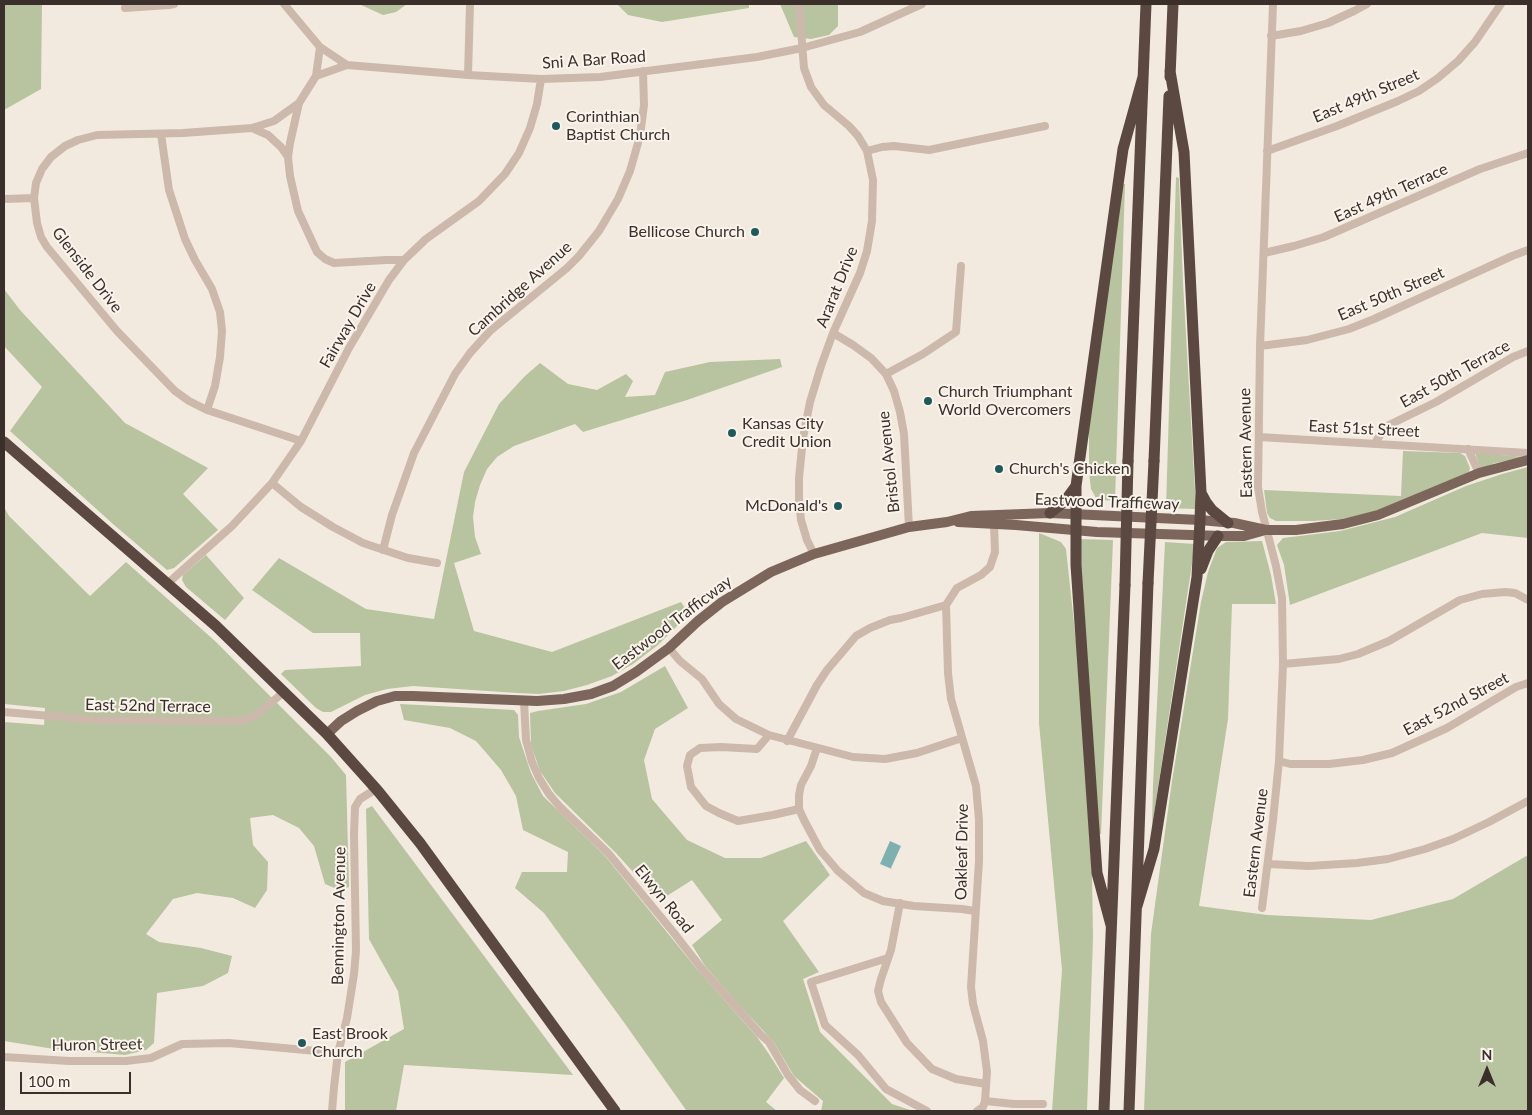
<!DOCTYPE html>
<html>
<head>
<meta charset="utf-8">
<style>
  body { margin:0 }
  #map { position:relative; width:1532px; height:1115px; overflow:hidden; background:#f3eadf; font-family:Lato,sans-serif }
  canvas { display:block }
  .frame { position:absolute; inset:0; border:5px solid #3a2f2a; pointer-events:none }
  .north { position:absolute; left:1462px; top:1045px; width:50px; height:50px; -webkit-text-stroke:4px #faf4ec; paint-order:stroke; rotate:0deg; font-size:14px; font-weight:700; line-height:20px; text-align:center; color:#3a2f2a }
  .north::after { content:''; display:block; margin:auto; width:18px; height:22px; background:#3a2f2a; clip-path:polygon(50% 0,100% 100%,50% 72%,0 100%) }
  .scale { position:absolute; left:20px; top:1072px; width:111px; height:22px; box-sizing:border-box; border:2px solid #3a2f2a; border-top:0; padding-left:6px; font-size:15px; line-height:18px; white-space:nowrap; color:#3a2f2a; -webkit-text-stroke:4px #faf4ec; paint-order:stroke }
</style>
</head>
<body>
<div id="map">
<canvas width="1532" height="1115"></canvas>
<div class="frame"></div>
<div class="north">N</div>
<div class="scale">100 m</div>
</div>
<script>
const g = document.querySelector('canvas').getContext('2d');
g.lineJoin = 'round';
function fillPath(path, color) {
  g.fillStyle = color;
  g.fill(path, 'evenodd');
}
function shape(rows) {
  const path = new Path2D();
  for (const r of rows) {
    path.moveTo(r[0], r[1]);
    for (let i = 2; i < r.length; i += 2) path.lineTo(r[i], r[i + 1]);
  }
  return path;
}
function stroke(path, color, width, dash) {
  g.strokeStyle = color;
  g.lineWidth = width;
  g.lineCap = dash ? 'butt' : 'round';
  g.setLineDash(dash || []);
  g.stroke(path);
}
function write(font, color, halo, rows, align = 'center') {
  g.font = font + ' Lato,sans-serif';
  g.lineWidth = 4;
  g.setLineDash([]);
  g.textBaseline = 'middle';
  g.strokeStyle = halo;
  g.fillStyle = color;
  for (const [text, x, y, turn = 0] of rows) {
    g.save();
    g.translate(x, y);
    g.rotate((+turn || 0) * Math.PI / 180);
    g.textAlign = isNaN(turn) ? turn : align;
    if (halo) g.strokeText(text, 0, 0);
    g.fillText(text, 0, 0);
    g.restore();
  }
}
fillPath(shape([
  [4,4,42,4,41,89,4,110],
  [359,4,407,4,396,12,383,15],
  [617,4,749,4,749,8,662,22,628,15],
  [780,4,838,4,838,26,829,35,811,39,794,37],
  [1176,177,1179,178,1183,282,1196,509,1166,508],
  [1121,184,1125,184,1115,501,1103,500,1096,498,1091,489,1089,472,1089,429],
  [4,289,20,310,125,423,208,468,183,494,218,530,174,568,167,570,113,524,10,431,42,387,4,346],
  [780,359,782,367,687,400,583,432,575,424,514,446,497,457,487,469,480,485,475,502,473,517,475,537,481,554,454,563,474,631,552,652,681,602,689,614,658,645,633,664,612,676,587,685,564,691,539,694,517,693,413,686,387,689,365,695,331,712,323,712,316,708,281,674,285,670,361,666,360,633,313,633,252,590,279,558,366,609,434,619,464,472,499,404,525,376,540,363,568,384,597,390,626,374,633,381,625,397,655,395,665,372,710,362],
  [1403,451,1460,453,1465,456,1470,468,1469,472,1380,511,1343,519,1313,521,1276,521,1270,518,1267,513,1264,490,1401,496],
  [1475,453,1525,457,1495,463,1483,468,1480,467],
  [1528,467,1528,538,1482,533,1290,605,1284,565,1277,545,1283,538,1340,531,1395,517,1466,486,1502,474],
  [4,507,9,516,90,596,126,562,215,641,331,757,346,775,349,887,339,890,325,884,314,846,299,828,273,815,250,818,253,845,268,862,267,890,255,908,233,898,197,893,173,899,146,934,159,942,201,948,232,956,228,973,203,986,157,993,154,1043,146,1050,125,1055,54,1049,4,1041,4,722,44,725,45,708,4,704],
  [1039,533,1061,542,1066,549,1078,660,1092,874,1093,938,1087,1111,1052,1111,1062,970,1039,723],
  [1078,539,1113,540,1101,834,1099,834],
  [1262,541,1271,575,1276,604,1232,604,1228,719,1199,906,1267,915,1371,920,1453,899,1528,855,1528,1111,1144,1111,1151,934,1172,781,1201,602,1208,572,1217,548,1226,542],
  [1165,542,1195,544,1152,827,1153,785],
  [206,555,244,598,225,620,186,587,182,580,183,575],
  [665,666,688,708,655,729,644,760,652,799,687,840,725,858,761,858,806,841,830,875,783,921,819,972,803,979,820,1032,892,1104,913,1111,821,1111,823,1101,794,1076,773,1041,739,1005,705,966,692,945,722,920,692,880,659,901,616,853,555,793,540,771,531,745,530,713,538,711,586,704,621,692],
  [400,704,514,710,518,715,519,737,531,773,543,796,606,857,696,968,757,1037,769,1054,784,1078,766,1102,777,1111,686,1110,623,1021,544,913,515,888,522,872,567,872,568,852,523,830,516,796,501,770,476,741,450,728,404,720],
  [372,806,573,1075,404,1065,396,1111,345,1111,345,1062,404,1029,398,991,369,939,366,809]
]), '#b8c39f');
fillPath(shape([
  [890,841,901,846,891,868,892,869,880,864]
]), '#7eb0b1');
stroke(shape([
  [284,4,320,47,347,65,468,75,541,79,600,77,757,57,802,48,860,32,922,4],
  [799,4,804,68,811,87,824,105,849,126,858,136,867,151,873,180,872,221,867,251,860,273,833,333,821,366,810,402,803,438,799,478,799,499,801,520,807,540,814,554],
  [125,8,169,5,174,4],
  [1271,36,1301,31,1328,23,1354,11,1367,4],
  [347,65,316,76,299,103,290,143,288,157,290,176,298,211,317,252,325,259,334,263,386,260,404,260],
  [468,75,470,4],
  [316,76,320,47],
  [299,103,274,121,252,128,183,133,97,135,78,140,65,146,51,157,42,169,36,183,34,198,37,223,41,237,47,247,117,331,175,391,189,401,207,410,301,441],
  [252,128,268,135,281,147,288,157],
  [161,134,169,190,185,239,195,260,212,289,220,312,222,331,220,357,215,386,207,410],
  [867,151,882,147,894,146,929,150,1045,126],
  [1267,151,1337,126,1398,101,1419,91,1438,78,1458,61,1475,42,1501,4],
  [4,199,34,198],
  [1264,253,1294,246,1324,237,1480,169,1528,153],
  [833,333,853,345,871,358,886,374,894,391,900,412,904,434,909,527],
  [1260,346,1307,340,1349,329,1374,319,1512,256,1528,250],
  [886,374,923,354,956,332,961,266],
  [1259,437,1528,453],
  [1375,443,1382,432,1389,425,1436,402,1513,357,1528,351],
  [1468,449,1479,473],
  [272,483,301,507,333,527,363,543,408,558,437,563],
  [383,550,392,515,414,453,455,374,470,353,490,331,567,268,579,256,599,231,618,199,630,171,640,136,644,105,643,71],
  [167,584,232,526,272,483,301,441,349,348,389,280,404,260,426,239,479,201,505,174,519,153,530,128,537,104,541,79],
  [669,648,680,661,702,679,719,704,736,719,769,735],
  [1283,664,1339,659,1358,654,1389,641,1460,600,1482,594,1505,592,1515,593,1528,600],
  [524,701,526,740,532,762,539,778,549,794,560,807,609,854,674,933,702,969,760,1034,769,1042,788,1075,800,1090,815,1101],
  [4,712,97,720,237,721,248,719,256,715,284,692],
  [787,741,817,685,827,670,856,636,870,628,890,620,901,618,946,605],
  [817,748,811,766,801,785,799,795,799,809,804,820,820,850,838,871,864,893,883,901,914,906,962,909,975,911],
  [1279,761,1290,764,1329,764,1363,760,1392,753,1447,728,1516,687,1528,683],
  [799,809,773,815,738,821,719,813,706,806,691,787,687,766,690,755,700,748,721,747,757,749,769,735,853,757,885,759,917,753,962,738],
  [1268,864,1309,866,1357,863,1388,859,1425,849,1453,839,1489,822,1528,801],
  [900,903,891,950,881,979,878,991,881,1002,907,1043,932,1069,956,1079,986,1084],
  [1262,908,1273,820,1279,761,1283,664,1282,598,1276,566,1262,512,1258,487,1260,346,1273,4],
  [888,958,811,982,825,1025,858,1055,886,1089,927,1111],
  [4,1057,69,1061,126,1061,151,1058,182,1044,229,1043,338,1053],
  [985,1101,1014,1104,1043,1104],
  [332,1111,334,1087,338,1053,347,1018,354,974,356,951,354,834,355,807,360,799,376,789],
  [977,1111,983,1107,985,1101,987,1072,983,1041,973,1004,971,987,979,861,979,820,976,786,951,699,948,673,946,605,957,588,981,575,990,567,995,552,994,524]
]), '#ccb9ab', 8);
stroke(shape([
  [958,522,1016,525,1097,532,1222,536,1244,536,1262,531],
  [327,734,341,721,357,711,377,701,395,696,413,696,537,701,564,699,591,694,613,686,636,672,669,648,698,621,722,602,771,572,814,554,909,527,947,522,971,516,1050,513,1200,520,1234,523,1266,530,1296,530,1343,524,1378,515,1479,473,1528,460]
]), '#7c655b', 10);
stroke(shape([
  [1170,77,1173,4],
  [4,442,216,626,327,734,378,791,420,843,615,1111],
  [1128,461,1146,4],
  [1154,461,1169,96],
  [1201,493,1206,502,1212,510,1228,523],
  [1050,513,1065,501,1076,486],
  [1201,569,1208,551,1218,536],
  [1137,906,1154,849,1197,577,1200,520,1201,492,1184,152,1170,71],
  [1111,925,1097,873,1076,565,1076,486,1123,149,1143,77],
  [1104,1111,1125,585],
  [1129,1111,1148,583]
]), '#5b4941', 11);
stroke(shape([
  [1148,583,1154,461],
  [1125,585,1128,461]
]), '#5b4941', 11);
for (const [x, y, r, color] of [
  [556,126,5,"#1f595c"],
  [755,232,5,"#1f595c"],
  [928,401,5,"#1f595c"],
  [732,433,5,"#1f595c"],
  [999,469,5,"#1f595c"],
  [838,506,5,"#1f595c"],
  [302,1043,5,"#1f595c"]
]) {
  const dot = new Path2D();
  dot.arc(x, y, r, 0, 2 * Math.PI);
  g.fillStyle = color;
  g.fill(dot);
  stroke(dot, '#faf4ec', 2);
}
write('16px', '#3a2f2a', '#faf4ec', [
  ["Sni A Bar Road",594,60,-4],
  ["East 49th Street",1366,96,-23],
  ["East 49th Terrace",1391,193,-24],
  ["Glenside Drive",87,270,52],
  ["Ararat Drive",837,287,-68],
  ["Cambridge Avenue",520,289,-42],
  ["East 50th Street",1391,294,-23],
  ["Fairway Drive",348,325,-60],
  ["East 50th Terrace",1455,374,-29],
  ["East 51st Street",1364,429,3],
  ["Eastern Avenue",1246,443,-91],
  ["Bristol Avenue",889,462,-96],
  ["Eastwood Trafficway",1107,502,2],
  ["Eastwood Trafficway",672,623,-37],
  ["East 52nd Street",1456,704,-28],
  ["East 52nd Terrace",148,706,1],
  ["Eastern Avenue",1256,843,-83],
  ["Oakleaf Drive",962,852,-89],
  ["Elwyn Road",664,899,51],
  ["Bennington Avenue",339,916,-89],
  ["Huron Street",97,1045,-1]
]);
write('16px', '#3a2f2a', '#faf4ec', [
  ["Corinthian",566,117],
  ["Baptist Church",566,135],
  ["Bellicose Church",745,232,"right"],
  ["Church Triumphant",938,392],
  ["World Overcomers",938,410],
  ["Kansas City",742,424],
  ["Credit Union",742,442],
  ["Church's Chicken",1009,469],
  ["McDonald's",828,506,"right"],
  ["East Brook",312,1034],
  ["Church",312,1052]
], 'left');
</script>
</body>
</html>
